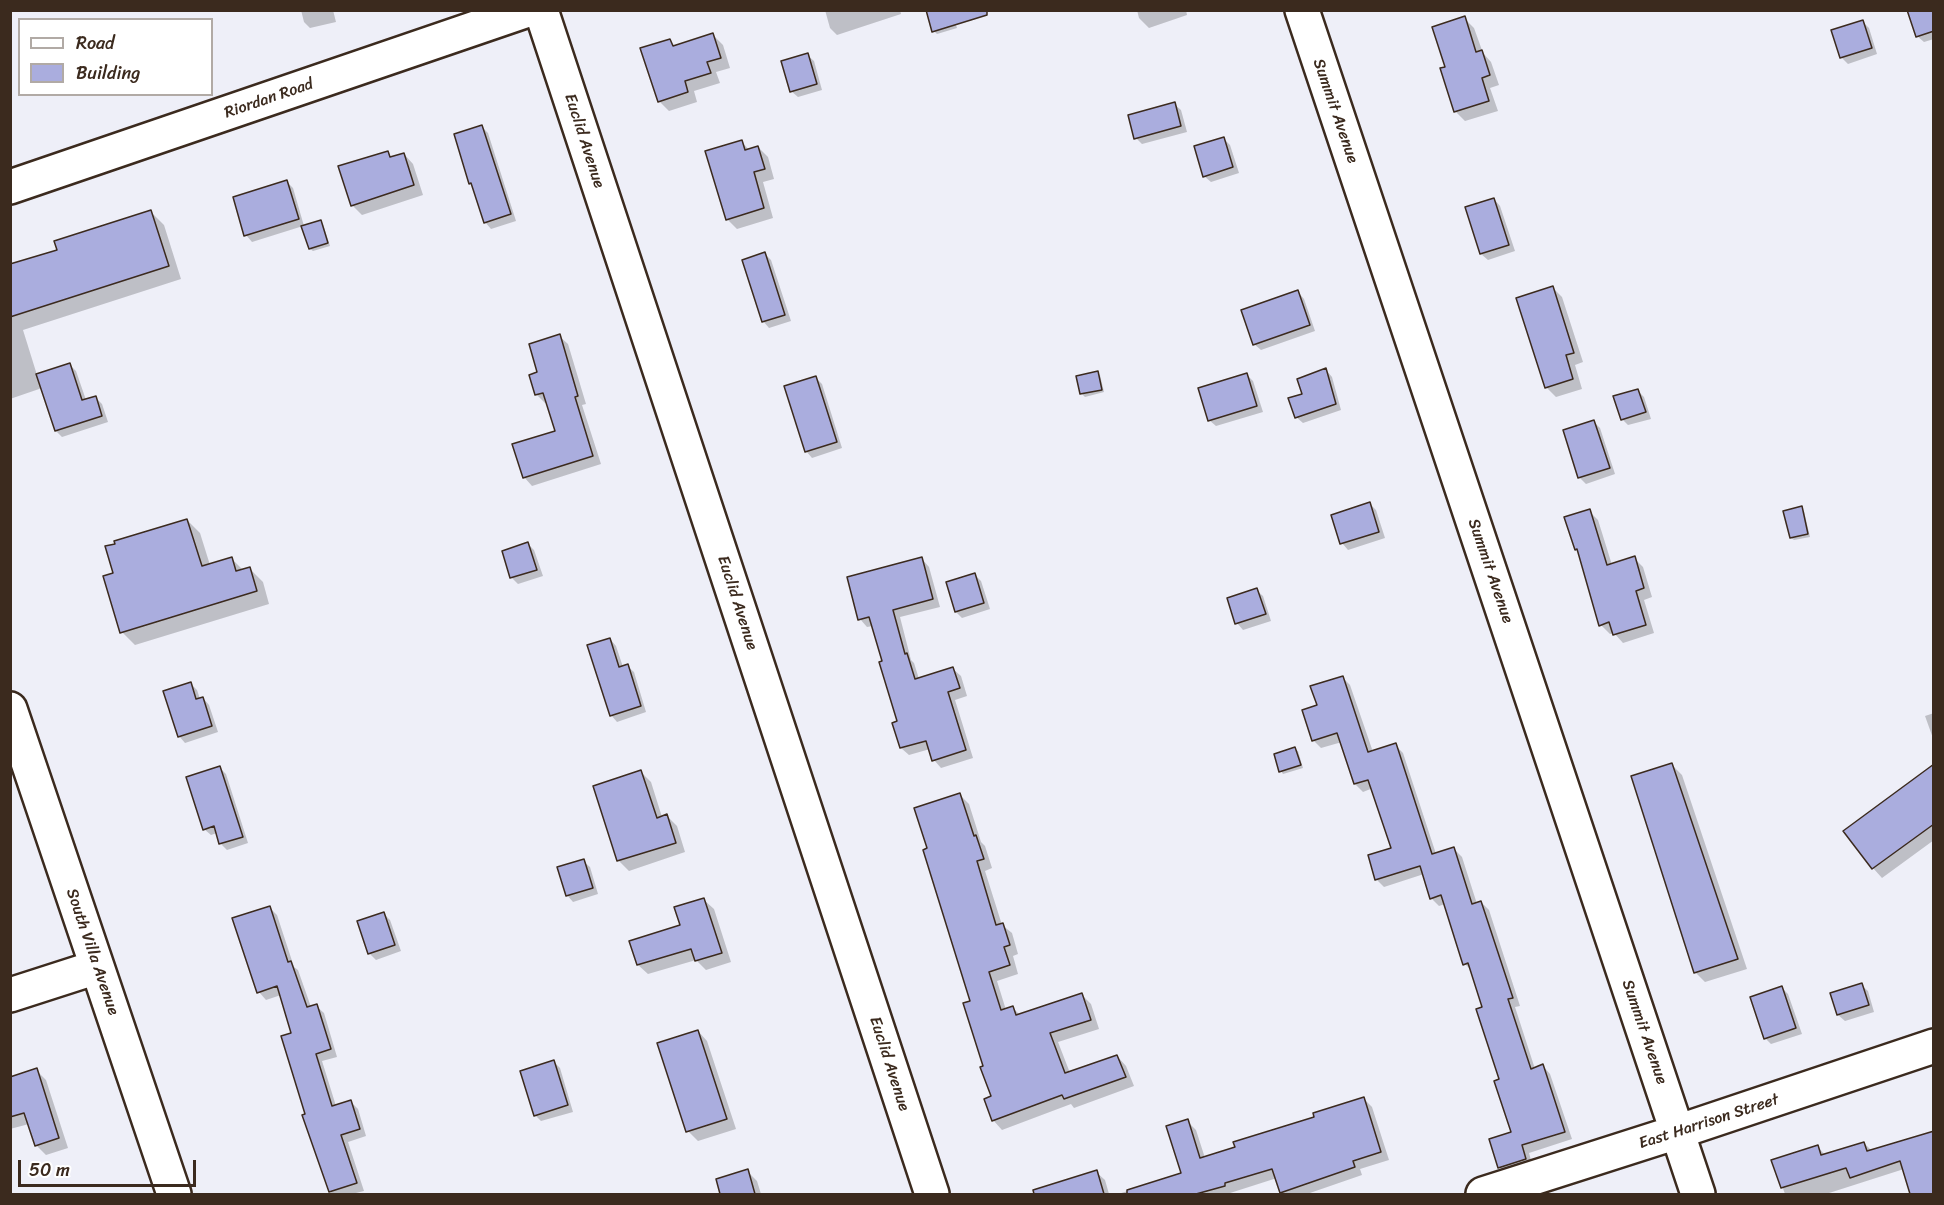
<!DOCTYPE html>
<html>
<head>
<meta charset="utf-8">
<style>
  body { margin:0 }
  #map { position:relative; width:1944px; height:1205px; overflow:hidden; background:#eeeff8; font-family:Sriracha,sans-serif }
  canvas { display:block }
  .frame { position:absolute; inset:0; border:12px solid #3b2a1e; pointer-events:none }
  .legend { position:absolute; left:18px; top:18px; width:195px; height:78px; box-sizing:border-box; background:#fff; border:2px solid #b1aaa5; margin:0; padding:8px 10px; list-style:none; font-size:18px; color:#3b2a1e }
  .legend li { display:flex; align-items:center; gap:12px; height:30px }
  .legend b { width:30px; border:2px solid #b1aaa5 }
  .scale { position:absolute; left:18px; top:1160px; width:178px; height:27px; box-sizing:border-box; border:3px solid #3b2a1e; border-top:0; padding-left:8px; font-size:18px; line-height:21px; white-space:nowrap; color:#3b2a1e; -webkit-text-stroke:4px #fff; paint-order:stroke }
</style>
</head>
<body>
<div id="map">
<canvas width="1944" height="1205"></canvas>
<div class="frame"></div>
<ul class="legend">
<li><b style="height:8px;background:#fff"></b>Road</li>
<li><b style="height:16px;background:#aaadde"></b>Building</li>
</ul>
<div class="scale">50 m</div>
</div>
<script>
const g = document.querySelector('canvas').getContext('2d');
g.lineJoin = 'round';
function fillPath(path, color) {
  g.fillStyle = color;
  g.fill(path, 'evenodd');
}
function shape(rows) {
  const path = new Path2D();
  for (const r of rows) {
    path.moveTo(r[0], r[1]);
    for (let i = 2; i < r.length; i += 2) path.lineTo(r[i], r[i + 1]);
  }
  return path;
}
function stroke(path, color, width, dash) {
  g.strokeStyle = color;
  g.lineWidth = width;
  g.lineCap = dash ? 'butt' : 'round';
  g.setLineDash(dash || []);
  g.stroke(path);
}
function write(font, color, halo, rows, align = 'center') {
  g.font = font + ' Sriracha,sans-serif';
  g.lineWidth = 4.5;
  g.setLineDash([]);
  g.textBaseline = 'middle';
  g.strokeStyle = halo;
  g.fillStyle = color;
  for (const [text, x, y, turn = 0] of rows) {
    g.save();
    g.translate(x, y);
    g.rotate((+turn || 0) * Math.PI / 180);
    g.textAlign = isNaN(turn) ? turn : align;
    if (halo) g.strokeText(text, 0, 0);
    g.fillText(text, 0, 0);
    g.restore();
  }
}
fillPath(shape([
  [301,10,333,10,336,22,310,28,304,22],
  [825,10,900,10,901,14,837,35,830,28],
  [951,10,957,28,937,34,934,31],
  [1137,10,1186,10,1187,15,1149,28,1139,18],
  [1934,10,1934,39,1924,42,1917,36],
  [1464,18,1474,28,1483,53,1491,62,1499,85,1490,88,1498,111,1465,121,1456,112,1442,69,1447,68],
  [1863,22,1869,28,1877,54,1848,64,1842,58,1833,31],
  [713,35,723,45,730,68,716,72,720,83,694,91,697,102,669,111,659,101,670,41,676,47],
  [807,55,814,61,822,90,798,97,791,91],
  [1174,104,1181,110,1187,132,1142,144,1136,138],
  [482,127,488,133,516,221,491,229,485,222,473,186,471,183],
  [1224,139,1230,145,1239,173,1211,182,1204,176],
  [742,142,749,150,758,147,768,157,774,179,763,182,773,218,737,229,727,219],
  [387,153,392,158,404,154,413,164,423,195,362,215,352,205],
  [287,182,293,188,304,226,321,221,323,224,330,246,313,251,310,249,303,226,252,242,246,235],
  [1494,199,1500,206,1515,251,1488,260,1481,254],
  [151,212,164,225,181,279,23,330,37,375,70,365,76,371,86,400,95,397,102,404,108,422,62,437,56,431,42,388,10,399,10,266,58,251],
  [765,254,771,260,791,321,769,328,763,321],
  [1552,287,1562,297,1583,362,1575,365,1582,389,1556,397,1546,387],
  [1298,292,1304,299,1315,331,1261,350,1254,344],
  [559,336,568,344,586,404,582,405,601,464,532,486,524,477,557,432,548,402,545,403,536,394,539,373],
  [1326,370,1332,377,1341,410,1303,423,1296,417],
  [1097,373,1100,375,1104,392,1085,397,1082,394,1078,377],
  [1247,375,1253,381,1263,412,1216,426,1209,420],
  [816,378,822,384,842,448,812,458,806,451],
  [1638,391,1644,397,1651,419,1628,425,1622,419],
  [1594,422,1600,428,1615,474,1586,484,1579,477],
  [1370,504,1376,510,1385,538,1348,550,1342,543],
  [1801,508,1804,511,1810,537,1794,540,1791,538],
  [1589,511,1598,520,1612,565,1634,558,1643,567,1652,597,1644,600,1654,633,1623,643,1614,633,1610,634,1601,625,1579,552,1576,549],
  [187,520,200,533,210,565,232,559,244,571,250,569,263,582,269,604,135,645,122,632,115,574],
  [528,544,534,550,543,576,518,584,511,577],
  [922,559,929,567,940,607,900,617,911,660,914,663,919,679,953,669,961,676,967,696,955,700,973,758,941,768,934,760,930,749,909,755,901,748,899,722,873,626,867,627,860,619],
  [975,575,981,581,990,609,962,618,956,612],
  [1256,590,1263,596,1271,621,1243,630,1237,623],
  [610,639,616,646,623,667,627,666,634,672,646,712,617,722,611,715],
  [1342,677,1350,685,1373,752,1395,745,1403,753,1436,854,1454,849,1462,857,1477,904,1481,902,1489,910,1520,1006,1515,1007,1535,1069,1543,1066,1550,1074,1572,1139,1529,1153,1533,1167,1507,1175,1499,1167,1513,1133,1484,1008,1473,972,1465,964,1445,904,1439,906,1431,898,1424,874,1384,887,1376,879,1393,849,1373,788,1363,792,1355,784,1342,742,1321,748,1313,740,1319,706],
  [190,683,197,690,200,699,203,698,209,705,218,732,185,743,179,736],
  [1934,713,1934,741,1925,716],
  [1295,749,1298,751,1303,768,1283,774,1281,771],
  [1672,765,1682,775,1747,969,1705,982,1695,972],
  [220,768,226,774,248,843,227,850,221,844,217,833,211,835,204,829],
  [641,772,651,782,662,817,667,816,677,826,685,852,629,871,619,861,595,787],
  [1934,781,1934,840,1882,878,1873,868],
  [960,795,969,804,981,842,985,846,992,868,985,871,1002,925,1012,933,1018,954,1013,956,1018,974,997,981,1006,1010,1013,1008,1020,1015,1082,995,1091,1004,1099,1029,1058,1042,1070,1073,1117,1056,1126,1066,1134,1086,1074,1108,1071,1104,1002,1130,993,1120,993,1097,985,1066,972,1002,929,849],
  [583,861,590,867,598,894,573,902,567,895],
  [704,900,714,909,731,962,706,970,696,960,648,974,638,965,682,926],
  [270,908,277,915,294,967,298,970,311,1007,316,1006,324,1013,337,1057,322,1061,336,1106,350,1101,358,1109,366,1136,348,1142,364,1191,352,1194,333,1194,330,1192,307,1115,293,1034,281,995,266,1000,259,992],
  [384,914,390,920,401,951,376,960,369,953],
  [1861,985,1868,991,1874,1012,1845,1021,1838,1015,1832,994],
  [1782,988,1788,994,1802,1034,1771,1044,1765,1038],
  [698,1031,707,1041,736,1129,698,1141,688,1131],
  [554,1062,560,1068,573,1112,541,1121,535,1115],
  [36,1070,46,1080,68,1148,46,1155,36,1145,29,1124,10,1129,10,1078],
  [1364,1099,1372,1107,1389,1160,1360,1169,1362,1175,1307,1194,1283,1194,1277,1178,1227,1194,1118,1194,1183,1174,1187,1121,1196,1130,1205,1158,1316,1118],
  [1934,1132,1934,1194,1912,1194,1904,1169,1826,1194,1785,1194,1773,1161,1818,1147,1825,1155,1864,1143,1871,1150],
  [747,1171,757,1181,761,1194,722,1194,717,1180],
  [1096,1172,1105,1180,1109,1194,1064,1194,1061,1183]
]), '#0003');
const building = shape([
  [926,10,987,10,987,15,932,32,926,10],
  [1907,10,1934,10,1934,31,1916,37,1907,10],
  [1465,16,1476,52,1482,50,1490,75,1482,78,1489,101,1454,112,1440,68,1445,67,1432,27,1465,16],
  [1863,20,1872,48,1840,58,1831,30,1863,20],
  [713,33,721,58,707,62,711,73,685,81,688,92,658,102,640,48,670,39,673,46,713,33],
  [808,53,817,84,790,92,781,61,808,53],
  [1175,102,1181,126,1134,139,1128,115,1175,102],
  [482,125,511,214,484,223,471,183,469,184,454,134,482,125],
  [1224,137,1233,167,1203,177,1194,146,1224,137],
  [742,140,745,150,758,146,765,169,754,172,764,208,726,220,705,151,742,140],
  [388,151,390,157,404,153,414,185,351,206,338,166,388,151],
  [287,180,299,219,244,236,233,197,287,180],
  [1494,198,1509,245,1480,254,1465,207,1494,198],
  [151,210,169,266,10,317,10,264,57,250,54,241,151,210],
  [321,220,328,243,309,249,301,226,321,220],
  [765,252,785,315,762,322,742,260,765,252],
  [1553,286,1574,353,1566,355,1573,379,1545,388,1516,298,1553,286],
  [1298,290,1310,325,1253,345,1241,310,1298,290],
  [560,334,578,396,575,397,593,456,523,478,512,444,555,431,543,393,535,395,529,375,537,372,529,344,560,334],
  [70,363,82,400,96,396,102,416,55,431,36,374,70,363],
  [1326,368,1336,404,1295,418,1288,398,1302,394,1297,379,1326,368],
  [1098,371,1102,390,1080,394,1076,376,1098,371],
  [1247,373,1257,406,1208,421,1198,388,1247,373],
  [816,376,837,442,805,452,784,386,816,376],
  [1638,389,1646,412,1621,420,1613,396,1638,389],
  [1594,420,1610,468,1578,478,1563,430,1594,420],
  [1370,502,1379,532,1340,544,1331,515,1370,502],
  [1802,506,1808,534,1790,538,1783,511,1802,506],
  [1590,509,1607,565,1635,556,1644,588,1636,591,1646,625,1613,635,1609,622,1599,626,1577,549,1575,550,1564,517,1590,509],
  [187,519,202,566,232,557,236,571,250,567,257,591,120,633,103,576,113,573,105,546,115,544,114,541,187,519],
  [528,542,537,570,510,578,502,551,528,542],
  [922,557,933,599,893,610,905,654,907,653,915,679,953,667,960,688,948,692,966,750,932,761,926,741,900,748,892,723,897,721,879,662,882,661,869,617,858,620,847,577,922,557],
  [975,573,984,603,955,612,946,582,975,573],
  [1257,588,1266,614,1235,624,1227,598,1257,588],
  [610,638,619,667,628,664,641,706,610,716,587,645,610,638],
  [1343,676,1368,752,1396,743,1432,854,1454,847,1472,904,1481,901,1513,998,1508,999,1531,1069,1543,1064,1565,1132,1522,1145,1526,1159,1498,1168,1489,1139,1511,1132,1494,1081,1499,1079,1476,1009,1482,1007,1468,963,1463,965,1441,895,1430,899,1420,866,1375,880,1368,855,1391,848,1368,780,1354,784,1337,733,1312,741,1302,710,1317,705,1310,686,1343,676],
  [191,682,196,699,203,697,212,726,178,737,163,691,191,682],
  [1295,747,1301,765,1279,772,1274,754,1295,747],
  [1672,763,1738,959,1694,973,1631,776,1672,763],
  [1934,764,1934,824,1872,869,1843,831,1934,764],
  [220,766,243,837,219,844,214,826,203,830,186,777,220,766],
  [641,770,657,818,667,814,676,843,617,861,593,786,641,770],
  [960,793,974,836,976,835,984,859,977,861,996,925,1003,923,1010,945,1004,947,1010,965,989,972,1001,1010,1013,1006,1016,1015,1082,993,1091,1020,1050,1033,1065,1073,1117,1055,1126,1077,1064,1099,1062,1095,992,1121,984,1099,991,1096,980,1067,983,1066,963,1003,970,1001,923,850,927,848,914,808,960,793],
  [584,859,593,888,566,896,557,867,584,859],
  [704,898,722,953,695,961,691,949,637,965,629,941,680,925,674,907,704,898],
  [270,906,288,962,291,961,307,1007,317,1004,331,1049,316,1054,332,1106,351,1100,360,1129,341,1135,357,1183,329,1192,302,1115,305,1114,281,1036,291,1033,277,986,257,993,232,918,270,906],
  [384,912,395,945,368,954,357,921,384,912],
  [1862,983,1869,1005,1837,1015,1830,993,1862,983],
  [1782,986,1796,1028,1764,1039,1750,997,1782,986],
  [698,1030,727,1119,686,1132,657,1043,698,1030],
  [554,1060,568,1105,534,1116,520,1071,554,1060],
  [37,1068,59,1138,35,1146,24,1113,10,1117,10,1077,37,1068],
  [1364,1097,1381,1152,1353,1161,1355,1167,1280,1193,1272,1169,1225,1183,1225,1186,1196,1194,1127,1194,1127,1190,1181,1173,1166,1126,1188,1119,1200,1158,1235,1147,1233,1142,1314,1117,1313,1113,1364,1097],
  [1934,1131,1934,1194,1910,1194,1900,1161,1850,1178,1846,1168,1781,1188,1771,1160,1818,1145,1821,1155,1864,1142,1867,1151,1934,1131],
  [748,1169,755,1194,720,1194,716,1179,748,1169],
  [1097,1170,1104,1194,1034,1194,1033,1190,1097,1170]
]);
fillPath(building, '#aaadde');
stroke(building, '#3b2a1e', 1.5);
const minor = shape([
  [541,10,932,1194],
  [1302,10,1698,1194],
  [10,187,528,10],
  [10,709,174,1194],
  [10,995,97,967],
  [1483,1194,1677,1132,1934,1046]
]);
stroke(minor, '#3b2a1e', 38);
stroke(minor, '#fff', 33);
write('16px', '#3b2a1e', '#fff', [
  ["Riordan Road",269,99,-19],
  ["Summit Avenue",1335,111,71],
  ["Euclid Avenue",584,141,72],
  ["Summit Avenue",1490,571,71],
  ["Euclid Avenue",737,603,72],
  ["South Villa Avenue",92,952,71],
  ["Summit Avenue",1644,1032,71],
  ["Euclid Avenue",889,1064,72],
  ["East Harrison Street",1709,1122,-18]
]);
</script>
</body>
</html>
